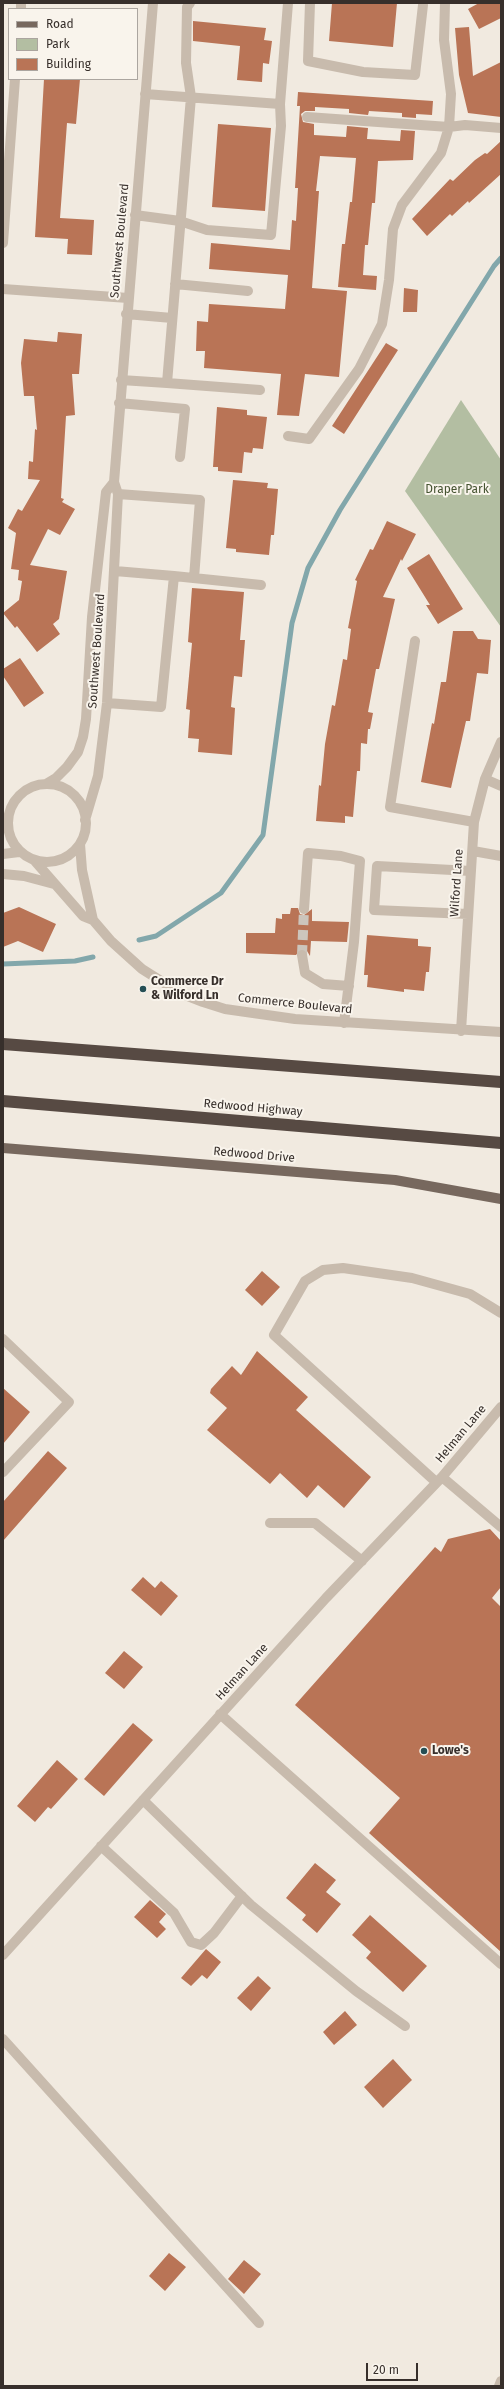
<!DOCTYPE html>
<html>
<head>
<meta charset="utf-8">
<style>
  body { margin:0 }
  #map { position:relative; width:504px; height:2389px; overflow:hidden; background:#f1eae0; font-family:"Fira Sans",sans-serif }
  canvas { display:block }
  .frame { position:absolute; inset:0; border:4px solid #372f2b; pointer-events:none }
  .legend { position:absolute; left:8px; top:8px; width:130px; height:72px; box-sizing:border-box; background:#f9f4ec; border:1px solid #aba59f; margin:0; padding:5px 7px; list-style:none; font-size:12px; color:#372f2b }
  .legend li { display:flex; align-items:center; gap:8px; height:20px }
  .legend b { width:20px; border:1px solid #aba59f }
  .scale { position:absolute; left:366px; top:2363px; width:52px; height:18px; box-sizing:border-box; border:2px solid #372f2b; border-top:0; padding-left:5px; font-size:12px; line-height:14px; white-space:nowrap; color:#372f2b; -webkit-text-stroke:3px #f9f4ec; paint-order:stroke }
</style>
</head>
<body>
<div id="map">
<canvas width="504" height="2389"></canvas>
<div class="frame"></div>
<ul class="legend">
<li><b style="height:5px;background:#77685e"></b>Road</li>
<li><b style="height:11px;background:#b3bea2"></b>Park</li>
<li><b style="height:11px;background:#b97456"></b>Building</li>
</ul>
<div class="scale">20 m</div>
</div>
<script>
const g = document.querySelector('canvas').getContext('2d');
g.lineJoin = 'round';
function fillPath(path, color) {
  g.fillStyle = color;
  g.fill(path, 'evenodd');
}
function shape(rows) {
  const path = new Path2D();
  for (const r of rows) {
    if (r.length === 3) {
      path.moveTo(r[0] + r[2], r[1]);
      path.arc(r[0], r[1], r[2], 0, 2 * Math.PI);
      continue;
    }
    path.moveTo(r[0], r[1]);
    for (let i = 2; i < r.length; i += 2) path.lineTo(r[i], r[i + 1]);
  }
  return path;
}
function stroke(path, color, width, dash) {
  g.strokeStyle = color;
  g.lineWidth = width;
  g.lineCap = dash ? 'butt' : 'round';
  g.setLineDash(dash || []);
  g.stroke(path);
}
function write(font, color, halo, rows, align = 'center') {
  g.font = font + ' "Fira Sans",sans-serif';
  g.lineWidth = 4;
  g.setLineDash([]);
  g.textBaseline = 'middle';
  g.strokeStyle = halo;
  g.fillStyle = color;
  for (const [text, x, y, turn = 0] of rows) {
    g.save();
    g.translate(x, y);
    g.rotate((+turn || 0) * Math.PI / 180);
    g.textAlign = isNaN(turn) ? turn : align;
    if (halo) g.strokeText(text, 0, 0);
    g.fillText(text, 0, 0);
    g.restore();
  }
}
fillPath(shape([
  [461,400,501,460,501,627,405,491]
]), '#b3bea2');
stroke(shape([
  [139,940,156,936,221,893,263,835,292,623,308,568,340,510,494,266,501,258],
  [3,964,75,961,93,957]
]), '#82a7ab', 5);
fillPath(shape([
  [332,3,397,3,393,47,329,41],
  [479,3,501,3,501,18,479,29,468,9],
  [193,21,266,28,264,40,272,41,269,64,263,63,262,82,237,80,240,46,193,41],
  [469,27,473,76,501,62,501,117,468,113,459,75,455,28],
  [44,79,80,79,76,124,67,123,60,218,94,220,92,255,67,254,68,239,35,237],
  [298,92,433,101,432,115,416,114,416,118,402,117,402,113,369,111,368,115,349,113,349,109,315,107,315,111,305,111,301,114,303,122,314,124,314,135,346,137,347,126,368,128,367,139,400,141,401,130,415,131,413,160,378,161,375,203,372,203,368,245,365,245,363,275,377,276,376,290,338,287,342,244,345,244,350,202,352,202,356,158,320,156,316,191,319,191,312,288,347,291,339,377,305,374,299,416,277,415,281,374,204,368,205,351,196,351,197,321,208,322,209,304,285,309,288,275,209,269,211,243,290,250,292,220,296,221,298,188,295,188,300,106,297,106],
  [218,124,271,128,265,211,212,207],
  [501,141,501,174,469,203,468,201,452,216,450,214,427,236,412,219,450,179,453,181,475,160,485,153,487,154],
  [404,288,418,290,417,312,403,312],
  [58,332,82,334,79,374,72,374,75,415,66,416,61,498,64,499,62,502,75,509,60,535,48,529,30,565,67,571,59,619,53,624,60,634,37,652,17,626,15,628,3,613,19,600,22,581,18,580,19,570,11,569,16,533,8,528,18,509,22,511,40,480,28,479,29,461,33,462,35,429,37,430,34,396,24,396,21,363,24,339,57,342],
  [386,343,398,350,344,434,332,426],
  [217,407,247,410,247,415,267,417,263,449,253,448,252,453,244,452,242,473,218,471,218,467,213,467],
  [233,480,268,483,267,488,278,489,274,535,271,535,269,555,236,552,236,549,226,548],
  [387,521,416,534,402,561,401,559,383,597,395,599,379,669,376,669,368,712,373,713,370,729,368,729,367,744,361,743,360,771,357,771,353,817,345,816,345,823,316,821,319,785,321,786,325,744,332,705,335,706,343,659,347,660,351,629,348,628,357,581,355,580,370,549,373,550],
  [429,554,463,609,438,624,426,605,430,605,407,568],
  [192,588,244,592,240,640,245,640,242,677,234,676,231,707,235,708,232,755,198,752,199,739,188,738,190,710,186,709,192,643,188,642],
  [453,631,473,631,478,639,491,640,488,674,477,673,470,721,466,721,451,788,421,782,432,723,434,724,441,682,446,682],
  [20,658,44,693,24,707,3,676,3,669],
  [19,907,56,924,43,952,18,941,3,947,3,913],
  [291,908,298,908,300,914,304,915,312,909,312,921,349,922,347,942,311,941,310,956,307,951,301,949,296,955,246,953,246,933,275,933,276,918,282,919,282,914,290,914],
  [367,935,418,939,418,946,431,947,429,972,426,972,424,991,404,989,404,992,367,987,368,975,364,975],
  [262,1271,280,1287,262,1306,245,1290],
  [257,1351,308,1397,296,1410,371,1477,344,1508,318,1485,307,1498,280,1473,270,1484,207,1430,227,1408,210,1393,211,1389,232,1366,241,1375],
  [3,1388,30,1412,3,1444],
  [48,1451,67,1468,3,1541,3,1502],
  [490,1529,501,1541,501,1587,492,1598,501,1607,501,1952,369,1833,400,1798,295,1705,435,1547,441,1552,448,1539],
  [143,1577,155,1588,161,1581,178,1596,161,1616,131,1590],
  [124,1651,143,1667,124,1689,105,1673],
  [133,1723,153,1740,104,1796,84,1779],
  [57,1760,78,1779,51,1809,48,1807,35,1822,17,1806],
  [315,1863,336,1880,326,1892,341,1904,317,1933,302,1920,306,1915,286,1898],
  [150,1900,166,1914,159,1922,166,1929,157,1938,134,1917],
  [370,1915,427,1966,403,1992,366,1958,371,1952,352,1935],
  [206,1949,221,1962,207,1979,202,1975,191,1986,181,1978],
  [258,1976,271,1988,251,2011,237,1998],
  [345,2011,357,2025,334,2045,323,2032],
  [393,2059,412,2080,383,2108,364,2087],
  [169,2253,186,2267,165,2291,149,2276],
  [244,2260,261,2274,244,2294,228,2279]
]), '#b97456');
stroke(shape([
  [302,955,304,909]
]), '#ccc5bc', 10, [10, 5]);
stroke(shape([
  [310,3,308,61,363,72,415,75,423,5],
  [445,3,444,40,451,94,449,127,465,125,501,128],
  [21,9,21,3],
  [280,104,288,3],
  [135,215,180,221,207,230,271,235,281,126,280,104,145,94],
  [3,243,15,79],
  [175,284,248,291],
  [3,289,128,298],
  [126,314,172,318],
  [121,380,167,383,191,97,186,63,187,7,190,3],
  [167,383,260,390],
  [119,403,185,409,180,457],
  [288,436,309,439,359,369,382,324,389,280,393,229,402,205,441,153,449,127,307,117],
  [118,494,200,500,194,578],
  [174,576,261,585],
  [415,641,390,807,474,822],
  [107,703,161,707,174,576,115,571],
  [485,779,501,786],
  [47,823,39],
  [46,784,56,778,67,767,78,752,83,737,86,719,92,617,106,492,114,482],
  [85,820,98,776,107,703,118,494,114,482,153,3],
  [80,844,82,870,93,920],
  [473,851,501,856],
  [3,854,19,852],
  [34,860,83,916,93,920,111,941,142,969,180,993,203,1002,225,1009,295,1019,501,1032],
  [3,874,24,876,54,884],
  [304,909,308,853,341,856,360,861,354,942,344,1023],
  [468,914,374,910,377,866,471,871],
  [302,955,305,973,323,984,349,986],
  [461,1031,474,822,485,779,501,742],
  [3,1339,69,1402,3,1472],
  [442,1477,501,1527],
  [436,1482,274,1335,305,1281,323,1270,343,1268,412,1278,470,1294,501,1313],
  [270,1523,315,1523,362,1561],
  [220,1714,501,1964],
  [143,1800,251,1905,356,1991,405,2026],
  [101,1846,174,1913,191,1942,201,1945,214,1933,242,1896],
  [3,1955,326,1598,442,1477,501,1407],
  [3,2039,259,2323],
  [499,2386,501,2381]
]), '#c8bbad', 10);
stroke(shape([
  [3,1148,395,1180,501,1199]
]), '#77685e', 10);
stroke(shape([
  [3,1044,501,1082],
  [3,1101,501,1143]
]), '#574a43', 12);
for (const [x, y, r, color] of [
  [143,989,4,"#254e54"],
  [424,1751,4,"#254e54"]
]) {
  const dot = new Path2D();
  dot.arc(x, y, r, 0, 2 * Math.PI);
  g.fillStyle = color;
  g.fill(dot);
  stroke(dot, '#f9f4ec', 1.5);
}
write('12px', '#372f2b', '#f9f4ec', [
  ["Southwest Boulevard",120,241,-85],
  ["Southwest Boulevard",97,651,-86],
  ["Wilford Lane",457,883,-86],
  ["Commerce Boulevard",295,1004,6],
  ["Redwood Highway",253,1108,5],
  ["Redwood Drive",254,1155,5],
  ["Helman Lane",461,1434,-50],
  ["Helman Lane",242,1672,-48]
]);
write('12px', '#455331', '#f9f4ec', [
  ["Draper Park",457,490]
]);
write('bold 12px', '#372f2b', '#f9f4ec', [
  ["Commerce Dr",151,982],
  ["& Wilford Ln",151,996],
  ["Lowe's",432,1751]
], 'left');
</script>
</body>
</html>
